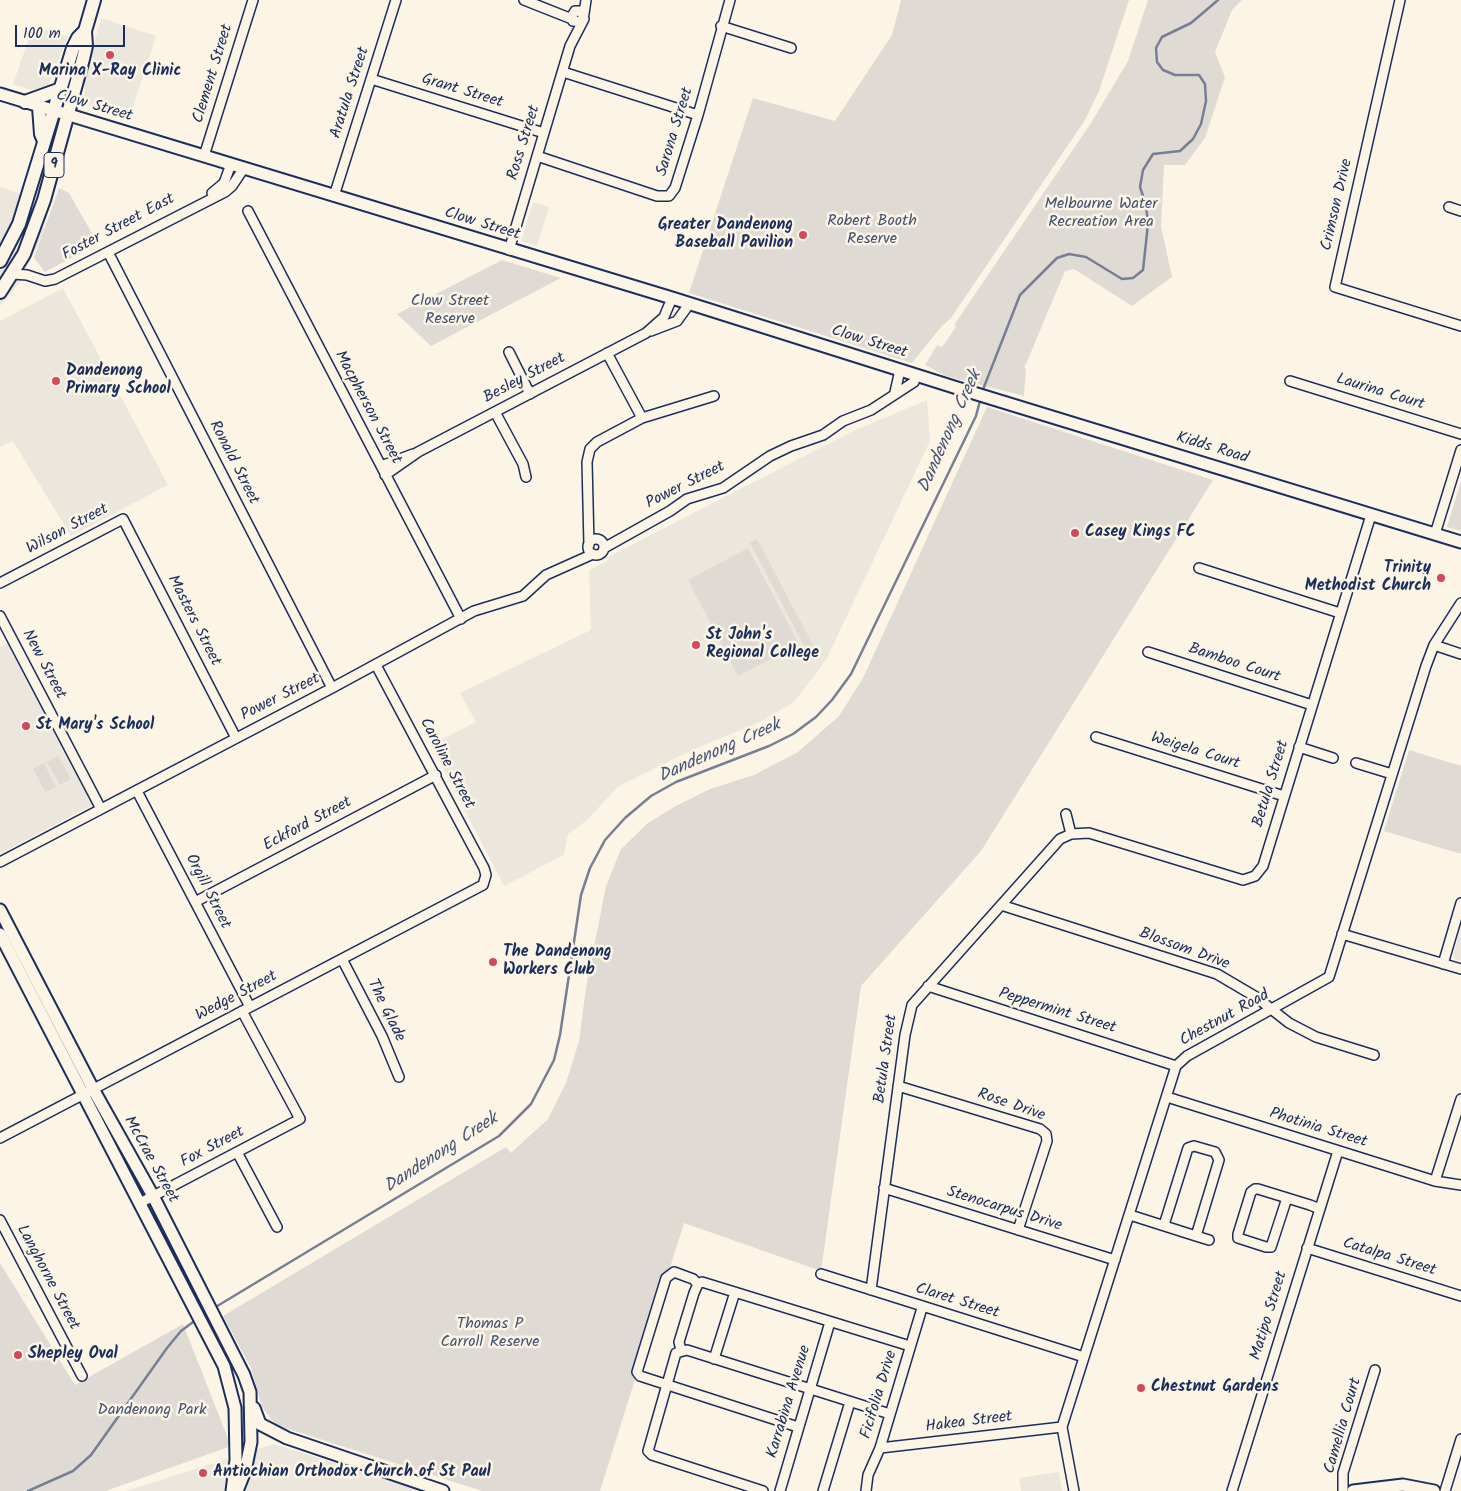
<!DOCTYPE html>
<html>
<head>
<meta charset="utf-8">
<style>
  body { margin:0 }
  #map { position:relative; width:1461px; height:1491px; overflow:hidden; background:#fcf5e5; font-family:Kalam,sans-serif }
  canvas { display:block }
  .scale { position:absolute; left:15px; top:25px; width:110px; height:22px; box-sizing:border-box; border:2px solid #1b2f5e; border-top:0; padding-left:6px; font-size:15px; line-height:18px; white-space:nowrap; color:#1b2f5e; -webkit-text-stroke:4px #fcf5e5; paint-order:stroke }
</style>
</head>
<body>
<div id="map">
<canvas width="1461" height="1491"></canvas>
<div class="scale">100 m</div>
</div>
<script>
const g = document.querySelector('canvas').getContext('2d');
g.lineJoin = 'round';
function fillPath(path, color) {
  g.fillStyle = color;
  g.fill(path, 'evenodd');
}
function shape(rows) {
  const path = new Path2D();
  for (const r of rows) {
    if (r.length === 3) {
      path.moveTo(r[0] + r[2], r[1]);
      path.arc(r[0], r[1], r[2], 0, 2 * Math.PI);
      continue;
    }
    path.moveTo(r[0], r[1]);
    for (let i = 2; i < r.length; i += 2) path.lineTo(r[i], r[i + 1]);
  }
  return path;
}
function stroke(path, color, width, dash) {
  g.strokeStyle = color;
  g.lineWidth = width;
  g.lineCap = dash ? 'butt' : 'round';
  g.setLineDash(dash || []);
  g.stroke(path);
}
function write(font, color, halo, rows, align = 'center') {
  g.font = font + ' Kalam,sans-serif';
  g.lineWidth = 5;
  g.setLineDash([]);
  g.textBaseline = 'middle';
  g.strokeStyle = halo;
  g.fillStyle = color;
  for (const [text, x, y, turn = 0] of rows) {
    g.save();
    g.translate(x, y);
    g.rotate((+turn || 0) * Math.PI / 180);
    g.textAlign = isNaN(turn) ? turn : align;
    if (halo) g.strokeText(text, 0, 0);
    g.fillText(text, 0, 0);
    g.restore();
  }
}
fillPath(shape([
  [101,18,156,36,129,119,90,107,84,97,85,77],
  [33,27,68,36,48,87,30,90,13,84],
  [0,187,19,193,45,230,20,282,0,306],
  [533,202,549,207,537,246,521,241],
  [63,288,168,485,71,536,13,441,0,447,0,321],
  [927,400,930,441,826,660,794,702,762,721,686,753,619,786,586,821,568,834,564,855,504,886,431,745,476,722,460,693,591,630,589,570,607,561,608,557,851,432],
  [9,642,92,805,0,854,0,647],
  [1461,927,1461,961,1455,959,1453,955],
  [274,1444,423,1491,126,1491],
  [1059,1472,1062,1491,1021,1491,1019,1478]
]), '#ece7dc');
fillPath(shape([
  [901,0,1129,0,1099,91,1085,120,951,318,941,327,912,363,689,293,753,98,835,121,892,35],
  [1148,0,1242,0,1232,10,1215,52,1225,77,1205,138,1185,165,1164,165,1161,227,1172,277,1132,306,1074,269,1065,271,1026,364,1024,366,1026,369,1024,396,946,376,925,365,937,345,942,347,956,327,954,325,1091,123,1128,61],
  [59,188,69,193,98,244,45,272,34,258],
  [502,260,561,278,431,346,397,314],
  [987,407,1213,480,981,851,861,986,821,1271,684,1223,600,1491,482,1491,276,1425,262,1407,251,1368,223,1316,506,1147,511,1153,548,1119,566,1083,579,1041,586,988,606,886,621,849,648,823,674,807,710,789,754,775,798,752,839,716,863,678],
  [1461,481,1461,531,1447,527],
  [757,539,816,651,809,655,750,543],
  [748,548,799,644,738,676,688,580],
  [1409,750,1461,766,1461,854,1384,831],
  [58,756,71,779,60,785,47,762],
  [44,763,56,787,45,792,33,769],
  [0,1263,75,1385,183,1324,231,1446,106,1491,0,1491]
]), '#dfdbd4');
stroke(shape([
  [982,392,1020,295,1057,258,1069,254,1086,257,1122,279,1133,278,1143,270,1148,224,1146,205,1140,187,1143,170,1153,154,1180,151,1193,139,1201,124,1206,101,1205,84,1199,75,1175,75,1163,70,1157,62,1156,48,1162,37,1191,23,1218,0],
  [214,1308,499,1136,531,1104,554,1060,560,1035,581,895,590,868,605,840,625,818,651,796,676,782,769,746,793,734,816,717,832,700,851,674,976,416,981,397],
  [28,1491,73,1471,91,1455,167,1348,181,1331,197,1319]
]), '#767f94', 2.5);
const minor = shape([
  [524,0,572,19],
  [1400,0,1335,287,1461,326],
  [584,14,586,0],
  [721,26,791,48],
  [563,72,698,115],
  [371,79,544,133],
  [204,156,253,0],
  [537,156,657,196,669,196,675,188,698,115,730,0],
  [212,193,224,183,231,164],
  [334,196,396,0],
  [1449,207,1461,211],
  [248,211,461,619],
  [509,250,570,46,584,19,581,11,575,11,572,16,573,21,582,22],
  [108,252,332,688],
  [13,274,27,275,45,281,55,279,225,192,232,186,244,168],
  [651,331,677,321,690,303],
  [509,352,530,394],
  [1290,381,1461,434],
  [895,392,900,370],
  [495,412,523,464,526,477],
  [642,418,714,396],
  [381,466,413,454],
  [385,475,418,452,646,333,664,317,672,298],
  [1435,534,1461,450],
  [596,547,8],
  [589,545,587,462,590,449,597,442,642,418,607,353],
  [604,548,670,511,687,499,723,488,770,456,791,446,823,435,843,421,871,410,914,382,916,375],
  [1199,568,1340,613],
  [0,583,123,519,236,738],
  [0,616,101,809],
  [1434,645,1461,654],
  [1148,652,1312,705],
  [1096,737,1284,796],
  [1299,747,1333,758],
  [1356,763,1392,774],
  [137,791,250,1007],
  [1066,814,1071,834],
  [0,862,332,688,474,611,523,596,546,575,593,554],
  [195,902,436,775],
  [1001,905,1217,974,1256,997,1289,1023,1316,1037,1374,1055],
  [1342,934,1461,969],
  [342,959,382,1036,399,1077],
  [1443,964,1461,903],
  [928,986,1176,1066],
  [898,1086,1040,1129,1046,1134,1047,1141,1018,1230],
  [1167,1097,1435,1181,1461,1185],
  [0,1138,483,885,486,875,484,868,376,665],
  [237,1152,277,1227],
  [1435,1181,1461,1099],
  [884,1188,1115,1260],
  [1287,1198,1271,1247,1266,1247,1238,1238,1238,1234,1251,1192,1255,1189,1258,1189,1310,1205,1320,1209],
  [140,1203,300,1119,242,1011],
  [1130,1215,1196,1236,1219,1160,1215,1152,1194,1146,1188,1148,1164,1225],
  [0,1220,82,1376],
  [1196,1236,1209,1240],
  [1307,1248,1461,1296],
  [821,1274,1084,1357],
  [698,1284,693,1279,674,1272,666,1278,637,1372,640,1376,798,1427],
  [871,1290,905,1035,912,1005,1060,839,1071,834,1089,833,1243,880,1255,876,1263,866,1371,515],
  [681,1350,679,1342,694,1293,698,1284,702,1282,910,1346],
  [714,1359,735,1292],
  [880,1448,1062,1427],
  [763,1491,652,1455,648,1451,676,1353,687,1350,890,1414],
  [780,1491,830,1322],
  [823,1491,850,1402],
  [866,1491,868,1475,880,1448,922,1308],
  [1074,1491,1062,1427,1176,1066,1187,1056,1329,977,1426,666,1434,645,1461,603],
  [1232,1491,1338,1151],
  [1343,1491,1343,1473,1375,1370],
  [1445,1491,1461,1439]
]);
const major = shape([
  [0,94,672,298,954,387,1461,542],
  [0,910,93,1089,153,1196,244,1375,250,1392,251,1442,245,1471,237,1491],
  [0,934,224,1366,235,1408,236,1460,232,1491],
  [254,1408,260,1424,287,1438,443,1491],
  [1353,1491,1403,1485,1434,1491]
]);
const highway = shape([
  [25,102,61,89],
  [39,107,41,134,44,141],
  [0,261,19,224,73,48,78,38,85,31],
  [0,292,24,254,44,200,83,59,86,46,85,31,94,0]
]);
stroke(minor, '#1b2f5e', 12);
stroke(major, '#1b2f5e', 15);
stroke(highway, '#1b2f5e', 16);
stroke(minor, '#fcf5e5', 9);
stroke(major, '#fcf5e5', 11);
stroke(highway, '#fcf5e5', 12);
for (const [x, y, r, color] of [
  [110,55,5,"#d1495b"],
  [803,235,5,"#d1495b"],
  [56,381,5,"#d1495b"],
  [1075,533,5,"#d1495b"],
  [1441,578,5,"#d1495b"],
  [696,645,5,"#d1495b"],
  [26,726,5,"#d1495b"],
  [493,962,5,"#d1495b"],
  [18,1355,5,"#d1495b"],
  [1141,1388,5,"#d1495b"],
  [203,1473,5,"#d1495b"]
]) {
  const dot = new Path2D();
  dot.arc(x, y, r, 0, 2 * Math.PI);
  g.fillStyle = color;
  g.fill(dot);
  stroke(dot, '#fcf5e5', 2);
}
for (const [x, y, w] of [
  [54,165,20]
]) {
  const box = new Path2D();
  box.roundRect(x - w / 2, y - 12.5, w, 25, 4);
  g.fillStyle = '#fcf5e5';
  g.fill(box);
  stroke(box, '#1b2f5e', 1);
}
write('bold 15px', '#1b2f5e', null, [
  ["9",54,165]
]);
write('bold 16px', '#1b2f5e', '#fcf5e5', [
  ["Marina X-Ray Clinic",110,72,"center"],
  ["Greater Dandenong",793,226,"right"],
  ["Baseball Pavilion",793,244,"right"],
  ["Dandenong",66,372],
  ["Primary School",66,390],
  ["Casey Kings FC",1085,533],
  ["Trinity",1431,569,"right"],
  ["Methodist Church",1431,587,"right"],
  ["St John's",706,636],
  ["Regional College",706,654],
  ["St Mary's School",36,726],
  ["The Dandenong",503,953],
  ["Workers Club",503,971],
  ["Shepley Oval",28,1355],
  ["Chestnut Gardens",1151,1388],
  ["Antiochian Orthodox Church of St Paul",213,1473]
], 'left');
write('16px', '#1b2f5e', '#fcf5e5', [
  ["Clement Street",214,74,-73],
  ["Grant Street",462,92,17],
  ["Aratula Street",351,93,-72],
  ["Clow Street",94,107,16],
  ["Sarona Street",676,132,-73],
  ["Ross Street",525,143,-73],
  ["Crimson Drive",1338,205,-77],
  ["Clow Street",482,225,17],
  ["Foster Street East",119,228,-28],
  ["Clow Street",869,343,17],
  ["Besley Street",525,379,-28],
  ["Laurina Court",1380,393,17],
  ["Macpherson Street",367,408,62],
  ["Kidds Road",1212,449,17],
  ["Ronald Street",233,463,63],
  ["Power Street",686,486,-27],
  ["Wilson Street",68,530,-28],
  ["Masters Street",193,621,63],
  ["Bamboo Court",1234,664,18],
  ["New Street",43,665,62],
  ["Power Street",281,698,-27],
  ["Weigela Court",1195,752,17],
  ["Caroline Street",446,764,62],
  ["Betula Street",1272,784,-73],
  ["Eckford Street",308,825,-28],
  ["Orgill Street",207,892,63],
  ["Blossom Drive",1184,950,20],
  ["Wedge Street",237,997,-28],
  ["The Glade",385,1011,64],
  ["Peppermint Street",1057,1012,17],
  ["Chestnut Road",1225,1019,-29],
  ["Betula Street",887,1059,-82],
  ["Rose Drive",1011,1106,19],
  ["Photinia Street",1318,1129,17],
  ["Fox Street",213,1148,-28],
  ["McCrae Street",150,1160,61],
  ["Stenocarpus Drive",1004,1210,17],
  ["Catalpa Street",1389,1258,17],
  ["Langhorne Street",47,1278,62],
  ["Claret Street",957,1302,17],
  ["Matipo Street",1270,1316,-73],
  ["Ficifolia Drive",880,1395,-73],
  ["Karrabina Avenue",790,1402,-73],
  ["Hakea Street",969,1423,-7],
  ["Camellia Court",1344,1426,-74]
]);
write('16px', '#425176', '#fcf5e5', [
  ["Melbourne Water",1101,205],
  ["Recreation Area",1101,223],
  ["Robert Booth",872,222],
  ["Reserve",872,240],
  ["Clow Street",450,302],
  ["Reserve",450,320],
  ["Thomas P",490,1325],
  ["Carroll Reserve",490,1343],
  ["Dandenong Park",152,1411]
]);
write('italic 18px', '#485779', '#fcf5e5', [
  ["Dandenong Creek",951,432,-66],
  ["Dandenong Creek",720,752,-24],
  ["Dandenong Creek",442,1154,-33]
]);
</script>
</body>
</html>
